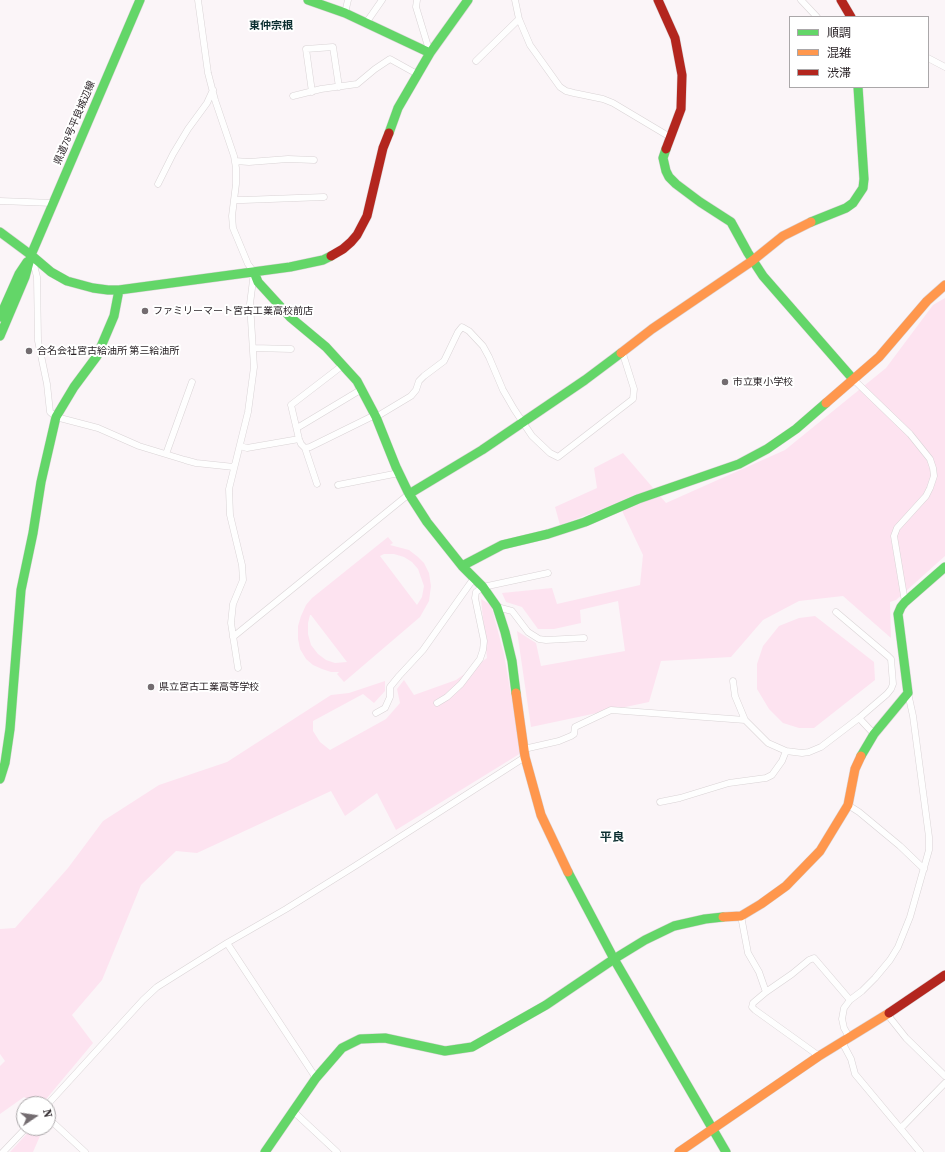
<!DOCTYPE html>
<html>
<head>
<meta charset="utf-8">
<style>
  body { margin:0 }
  #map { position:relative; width:945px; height:1152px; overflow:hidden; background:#fbf5f8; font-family:"Source Serif 4","Noto Sans JP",serif }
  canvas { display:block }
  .legend { position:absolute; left:789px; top:16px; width:140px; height:72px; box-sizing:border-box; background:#fff; border:1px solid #aaa7a9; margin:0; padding:5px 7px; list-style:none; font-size:12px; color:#2a2327 }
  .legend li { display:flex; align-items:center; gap:8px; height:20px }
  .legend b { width:20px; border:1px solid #aaa7a9 }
  .north { position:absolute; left:16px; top:1096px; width:40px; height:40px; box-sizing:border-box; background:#fff; border:1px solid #aaa7a9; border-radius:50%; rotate:77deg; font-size:11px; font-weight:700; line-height:16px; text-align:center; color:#2a2327 }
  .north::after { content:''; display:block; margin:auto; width:14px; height:18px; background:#736c70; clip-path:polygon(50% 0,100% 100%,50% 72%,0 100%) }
</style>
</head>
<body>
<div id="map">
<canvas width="945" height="1152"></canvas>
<ul class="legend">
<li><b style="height:5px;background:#63d668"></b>順調</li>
<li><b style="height:5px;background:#ff974d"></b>混雑</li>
<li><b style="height:5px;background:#b3261e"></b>渋滞</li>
</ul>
<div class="north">N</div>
</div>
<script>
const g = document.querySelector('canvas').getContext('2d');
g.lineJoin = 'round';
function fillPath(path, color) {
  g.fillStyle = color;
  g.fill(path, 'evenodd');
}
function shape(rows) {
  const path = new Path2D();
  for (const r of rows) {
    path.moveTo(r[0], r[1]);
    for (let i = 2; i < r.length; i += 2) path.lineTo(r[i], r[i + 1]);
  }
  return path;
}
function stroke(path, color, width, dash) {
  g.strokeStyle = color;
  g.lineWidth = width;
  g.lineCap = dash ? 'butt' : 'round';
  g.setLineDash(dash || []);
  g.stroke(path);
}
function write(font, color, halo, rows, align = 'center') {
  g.font = font + ' "Source Serif 4","Noto Sans JP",serif';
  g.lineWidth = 4;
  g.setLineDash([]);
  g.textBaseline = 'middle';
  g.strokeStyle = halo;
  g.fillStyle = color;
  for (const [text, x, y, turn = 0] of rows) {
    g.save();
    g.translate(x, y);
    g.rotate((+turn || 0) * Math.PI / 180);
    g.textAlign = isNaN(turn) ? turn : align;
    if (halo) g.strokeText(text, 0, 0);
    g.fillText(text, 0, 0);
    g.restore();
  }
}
fillPath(shape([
  [945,298,945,556,896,600,890,602,891,638,843,596,799,601,763,620,731,657,661,661,649,702,531,727,517,631,536,643,541,666,625,651,618,601,580,610,581,623,554,629,538,629,522,607,506,602,502,593,552,588,557,604,640,585,643,555,624,515,619,503,560,525,555,507,597,488,594,468,623,453,666,503,785,450,886,368,933,305],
  [388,537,393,543,390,545,409,550,418,557,424,563,429,573,431,586,429,601,420,617,344,682,337,674,339,672,331,672,322,669,313,665,306,659,300,649,298,639,298,626,301,616,306,605,312,598],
  [384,554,394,554,404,557,412,562,418,569,424,586,422,597,417,605,380,556],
  [310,615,311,615,347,662,335,663,326,660,318,654,311,645,308,634,308,623],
  [481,599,491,605,504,654,521,753,396,830,377,793,345,816,331,791,197,853,176,851,141,885,102,980,72,1015,93,1043,42,1104,38,1104,24,1097,0,1114,0,1066,5,1061,0,1054,0,929,15,928,68,868,103,821,159,785,227,762,331,695,349,693,385,681,385,691,374,703,363,694,313,721,313,731,320,742,330,750,386,719,400,703,397,689,404,680,414,695,456,680,487,658],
  [815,616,874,662,875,680,814,728,799,728,783,723,769,709,757,689,757,664,763,646,779,626,799,618],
  [32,1128,43,1129,33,1152,10,1152]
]), '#fde3f0');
const street = shape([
  [198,0,208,73,215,100,234,156,236,168,236,184,232,216,233,228,248,264,254,272,250,304,254,367,248,412,229,489,230,515,242,565,243,580,233,604,231,623,238,668],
  [417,0,416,7,430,53],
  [515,0,519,19,530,45,560,87,566,91,574,93,603,99,613,103,670,137],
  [801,0,817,17],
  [345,13,348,0],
  [366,23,382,0],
  [928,58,945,67],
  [476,61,519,19],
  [312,92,306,49,333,47,339,87],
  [293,96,321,89,357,84,375,69,390,59,417,74],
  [235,161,249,162,288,159,314,160],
  [158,184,173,154,188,129,207,103,213,90],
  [234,200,243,200,324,197],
  [0,201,53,203],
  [32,257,37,277,38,341,47,384,50,412,56,417,98,428,139,446,185,460,196,463,234,467],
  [254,348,291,349],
  [853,379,910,434,930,459,933,468,934,476,930,488,926,496,897,528,894,536,905,602],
  [376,417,411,396,416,390,419,381,424,376,444,361,458,332,462,327,469,331,483,346,489,357,503,390,514,409,532,436,550,453,558,457,633,399,634,389,622,351],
  [297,428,362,389],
  [240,446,247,448,299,439],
  [305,448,310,447,375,415],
  [166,454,192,382],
  [317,484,305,448,301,444,299,439,291,405,343,365],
  [338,485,399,473],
  [497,607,512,611,528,632,539,639,546,640,584,638],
  [233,637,409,494],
  [733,681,735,696,745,720,768,743,786,751,802,753,809,752,821,747,859,718,887,694,891,689,893,684,891,659,888,656,836,612],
  [437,703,447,697,461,684,480,659,483,650,484,641,475,598,476,592,483,587,548,573],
  [376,713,385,708,390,697,390,687,399,676,423,650,474,578],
  [859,718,874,734],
  [524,749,559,741,571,736,574,734,575,727,611,710,745,720],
  [660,802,680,798,729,783,766,778,772,775,782,761,786,751],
  [848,805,859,812,900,846,924,869],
  [741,916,748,953,759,972,766,992],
  [227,943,316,1078],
  [887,1014,906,1038,945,1076],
  [849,1037,844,1028,842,1019,844,1008,850,1000,862,991,875,978,890,960,898,947,910,917,929,850,929,837,913,716,908,693],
  [842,1042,851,1059,855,1074,920,1152],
  [819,1056,755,1010,752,1007,753,1003,766,992,792,974,809,960,814,958,850,1000],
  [48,1104,143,1000,157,987,227,943,286,909,355,866,525,757],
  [293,1111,337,1152],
  [48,1118,85,1152],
  [900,1128,904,1125,945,1083],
  [3,1152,26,1128]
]);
const fast = shape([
  [308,0,345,13,430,53],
  [389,133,398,108,430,53,468,0],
  [666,149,663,158,666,171,669,177,676,184,700,202,731,222,748,253,763,276,853,379],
  [811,222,846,208,853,203,863,188,864,179,858,87],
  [0,232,31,255,51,272,67,281,93,288,108,290,119,290,290,267,323,260,331,256],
  [254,272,258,282,290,317,326,347,357,381,376,417,396,467,409,494,427,522,462,566,483,587,497,607,505,632,512,661,516,693],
  [0,317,19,274,27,262],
  [0,336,25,277,31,255,140,0],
  [409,494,482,450,585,380,621,353],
  [462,566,502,545,548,534,585,522,638,499,739,464,767,449,796,429,826,403],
  [861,756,874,734,908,693,898,614,901,607,905,602,945,567],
  [0,779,5,763,10,729,21,590,33,533,41,482,56,417,74,387,97,356,114,316,119,290],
  [568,872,614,959,726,1152],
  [265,1152,316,1078,342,1048,360,1039,385,1038,445,1051,472,1047,546,1005,614,959,645,940,674,926,705,919,723,917]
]);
const slow = shape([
  [621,353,652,329,752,261,783,236,811,222],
  [826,403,879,357,927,301,945,285],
  [516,693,525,757,541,815,568,872],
  [723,917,741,916,761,904,786,886,820,851,848,805,855,769,861,756],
  [679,1152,819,1056,889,1013]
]);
const jam = shape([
  [658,0,675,38,682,75,681,109,666,149],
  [841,0,851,17],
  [331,256,343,249,351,242,357,235,367,216,383,148,389,133],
  [889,1013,945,975]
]);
stroke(street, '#d9d3d5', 7);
stroke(fast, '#d9d3d5', 10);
stroke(slow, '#d9d3d5', 10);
stroke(jam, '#d9d3d5', 10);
stroke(street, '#fefefe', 6);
stroke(fast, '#63d668', 9);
stroke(slow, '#ff974d', 9);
stroke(jam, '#b3261e', 9);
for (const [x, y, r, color] of [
  [145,311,4,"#736c70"],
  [29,351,4,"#736c70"],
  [725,382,4,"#736c70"],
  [151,687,4,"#736c70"]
]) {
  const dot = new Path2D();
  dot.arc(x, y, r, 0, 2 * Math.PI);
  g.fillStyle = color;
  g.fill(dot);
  stroke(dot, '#fff', 1.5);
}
write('10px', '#2a2327', '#fff', [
  ["県道78号平良城辺線",75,123,-67]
]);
write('10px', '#2a2327', '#fff', [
  ["ファミリーマート宮古工業高校前店",153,311],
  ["合名会社宮古給油所 第三給油所",37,351],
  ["市立東小学校",733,382],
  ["県立宮古工業高等学校",159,687]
], 'left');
write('bold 11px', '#0c2f31', '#fff', [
  ["東仲宗根",271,26]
]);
write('bold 12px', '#0c2f31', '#fff', [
  ["平良",612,838]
]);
</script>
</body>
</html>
